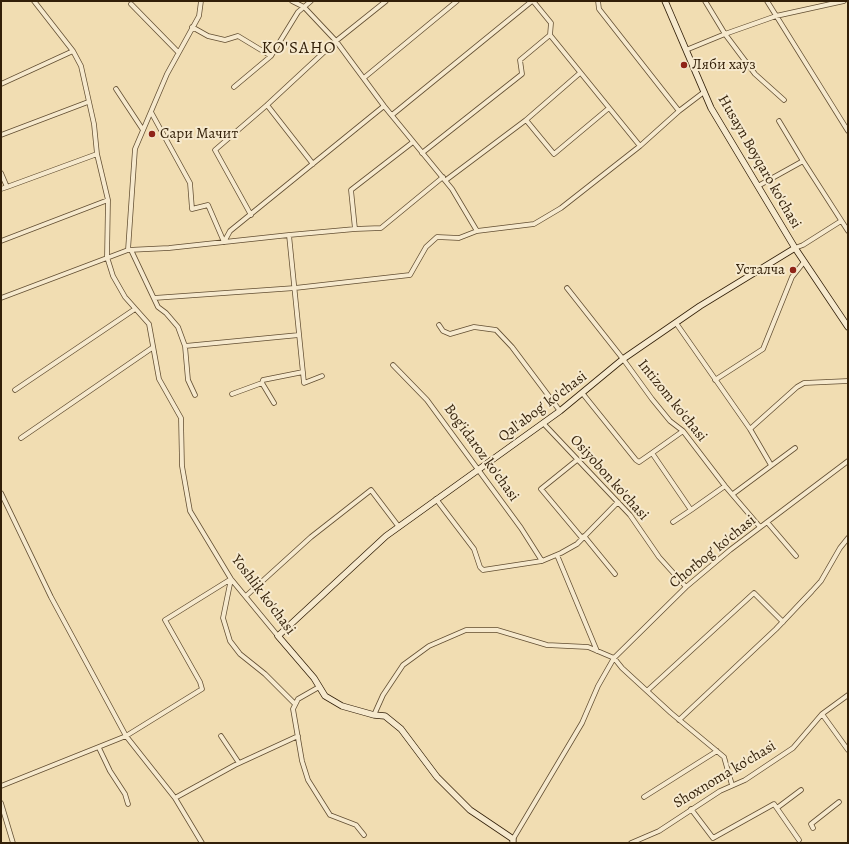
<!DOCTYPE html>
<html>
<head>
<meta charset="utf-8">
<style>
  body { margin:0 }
  #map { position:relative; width:849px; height:844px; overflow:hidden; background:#f1ddb2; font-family:Alegreya,serif }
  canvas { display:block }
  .frame { position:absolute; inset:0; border:2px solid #321f08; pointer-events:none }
</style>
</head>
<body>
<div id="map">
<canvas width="849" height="844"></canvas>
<div class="frame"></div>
</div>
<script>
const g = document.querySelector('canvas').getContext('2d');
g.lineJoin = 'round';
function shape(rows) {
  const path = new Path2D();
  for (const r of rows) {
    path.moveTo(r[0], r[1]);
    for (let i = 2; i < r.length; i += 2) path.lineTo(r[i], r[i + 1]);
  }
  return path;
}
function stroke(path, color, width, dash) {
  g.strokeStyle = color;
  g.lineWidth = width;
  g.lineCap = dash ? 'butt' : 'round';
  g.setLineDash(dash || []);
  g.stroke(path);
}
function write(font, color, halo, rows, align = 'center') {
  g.font = font + ' Alegreya,serif';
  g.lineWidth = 4;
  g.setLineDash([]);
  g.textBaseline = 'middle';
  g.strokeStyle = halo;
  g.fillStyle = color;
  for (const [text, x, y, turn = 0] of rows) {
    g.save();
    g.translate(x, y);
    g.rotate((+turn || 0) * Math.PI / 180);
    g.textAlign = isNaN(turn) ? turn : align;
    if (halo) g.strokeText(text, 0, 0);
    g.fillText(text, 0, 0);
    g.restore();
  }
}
const street = shape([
  [34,1,73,51,81,66,94,124,97,154,108,200,107,257,113,276,125,297,149,324,159,379,181,418,182,466,190,511,231,579,278,636],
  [292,1,304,7,336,41,384,106,452,189,477,231],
  [533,1,551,23,550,35,640,146],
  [598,1,599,9,679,111],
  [705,1,725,34,755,74,784,100],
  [767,1,848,131],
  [131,4,178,52],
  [192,27,208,36,225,40,238,36,271,56,298,12,311,1],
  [686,50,725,34,776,16,844,1],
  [580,73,526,120,554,154,609,108],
  [365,77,457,1],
  [1,84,73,51],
  [234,87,271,56],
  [116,89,143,130],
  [267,105,313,164],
  [151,112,190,183,192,209,208,205,224,242],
  [392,115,532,1],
  [1,135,88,102],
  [422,153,522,74,520,60,550,35],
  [803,161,848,231],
  [1,173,7,187,97,154],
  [446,180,526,120],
  [758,186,803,161,779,121],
  [1,189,7,187],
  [251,215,215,150,267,105,336,41,386,1],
  [355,229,381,228,443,177],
  [289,235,355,229,351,190,413,142],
  [1,241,108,200],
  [224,242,230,231,384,106],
  [795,248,803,245,841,221],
  [128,250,135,149,167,74,199,16,201,1],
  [131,250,158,307,166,313,178,327,185,346],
  [567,288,623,359,652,399,670,421,683,431,725,486,760,527],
  [1,298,128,250,169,248,289,235,304,383,322,376],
  [154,298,295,288,410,275,426,247,437,237,459,238,477,231,534,224,561,208,640,146,679,111,704,92],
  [676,323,750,429,771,465],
  [439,325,443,331,450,334,474,327,496,330,512,347,560,411],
  [393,365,427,400,521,528,542,561],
  [715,380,763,349,792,277,804,262],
  [15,390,135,309],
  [232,394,262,383],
  [583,394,636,460,639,462,652,453],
  [195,395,188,380,185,346,299,335],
  [274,403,262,383,263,380,303,372],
  [543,423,630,515,659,557,686,587],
  [750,429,797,387,804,383,848,381],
  [683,431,652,453,691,510,725,486],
  [21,438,152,348],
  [577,460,541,489,582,538],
  [1,493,51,597,126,736,175,798,202,843],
  [733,494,795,448],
  [436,499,474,549,480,567,483,570,542,561,561,553,577,544,618,502],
  [673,522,691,510],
  [767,522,796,556],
  [584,536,615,574],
  [557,555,597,651],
  [246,596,311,537,371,490,399,527],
  [319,687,298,699,293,709,302,761,308,780,330,815,356,825,364,835],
  [648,690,754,593,783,622],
  [822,714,848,750],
  [374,715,383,695,403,665,429,646,466,630,497,630,547,645,588,647,614,658,686,587,730,550,848,461],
  [679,720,776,629,812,591,821,581,840,548,848,538],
  [221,736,239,763],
  [99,748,110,771,125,794,128,804],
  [1,786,126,736,202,689,200,682,165,620,231,579,223,618,230,641,240,654,265,674,295,704],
  [644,797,717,751],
  [175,798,235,765,298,736],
  [1,803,13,843],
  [777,808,801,790],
  [691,809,713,838,774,804,799,840],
  [813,828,811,824,839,802],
  [513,839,582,723,598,686,614,658,622,668,671,713,724,757,732,785],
  [631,843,659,831,720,791,745,780,793,748,822,714,848,695]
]);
const secondary = shape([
  [665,1,711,108,795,248,848,327],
  [513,843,513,839,470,810,437,777,401,729,385,716,374,715,342,706,325,696,314,678,278,636,386,536,560,411,623,359,700,306,795,248]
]);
stroke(street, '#624e32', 5.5);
stroke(secondary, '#321f08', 7);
stroke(street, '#f6e9cd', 4);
stroke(secondary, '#f6e9cd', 5.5);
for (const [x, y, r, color] of [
  [684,65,4,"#8f2418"],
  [152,134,4,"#8f2418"],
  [793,270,4,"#8f2418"]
]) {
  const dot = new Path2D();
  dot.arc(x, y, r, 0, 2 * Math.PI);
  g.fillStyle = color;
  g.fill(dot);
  stroke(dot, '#f6e9cd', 1.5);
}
write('15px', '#321f08', '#f6e9cd', [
  ["Ляби хауз",692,65],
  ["Сари Мачит",160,134],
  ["Усталча",785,270,"right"]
], 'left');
write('15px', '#321f08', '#f6e9cd', [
  ["Husayn Boyqaro ko'chasi",759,162,60],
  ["Intizom ko'chasi",672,401,51],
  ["Qal'abog' ko'chasi",543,407,-37],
  ["Bog'idaroz ko'chasi",481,453,54],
  ["Osiyobon ko'chasi",609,478,48],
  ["Сhorbog' ko'chasi",713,552,-39],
  ["Yoshlik ko'chasi",263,595,53],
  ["Shoxnoma ko'chasi",725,775,-31]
]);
g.letterSpacing = '1px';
write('17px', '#321f08', '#f6e9cd', [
  ["KO'SAHO",299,49]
]);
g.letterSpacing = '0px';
</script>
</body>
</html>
